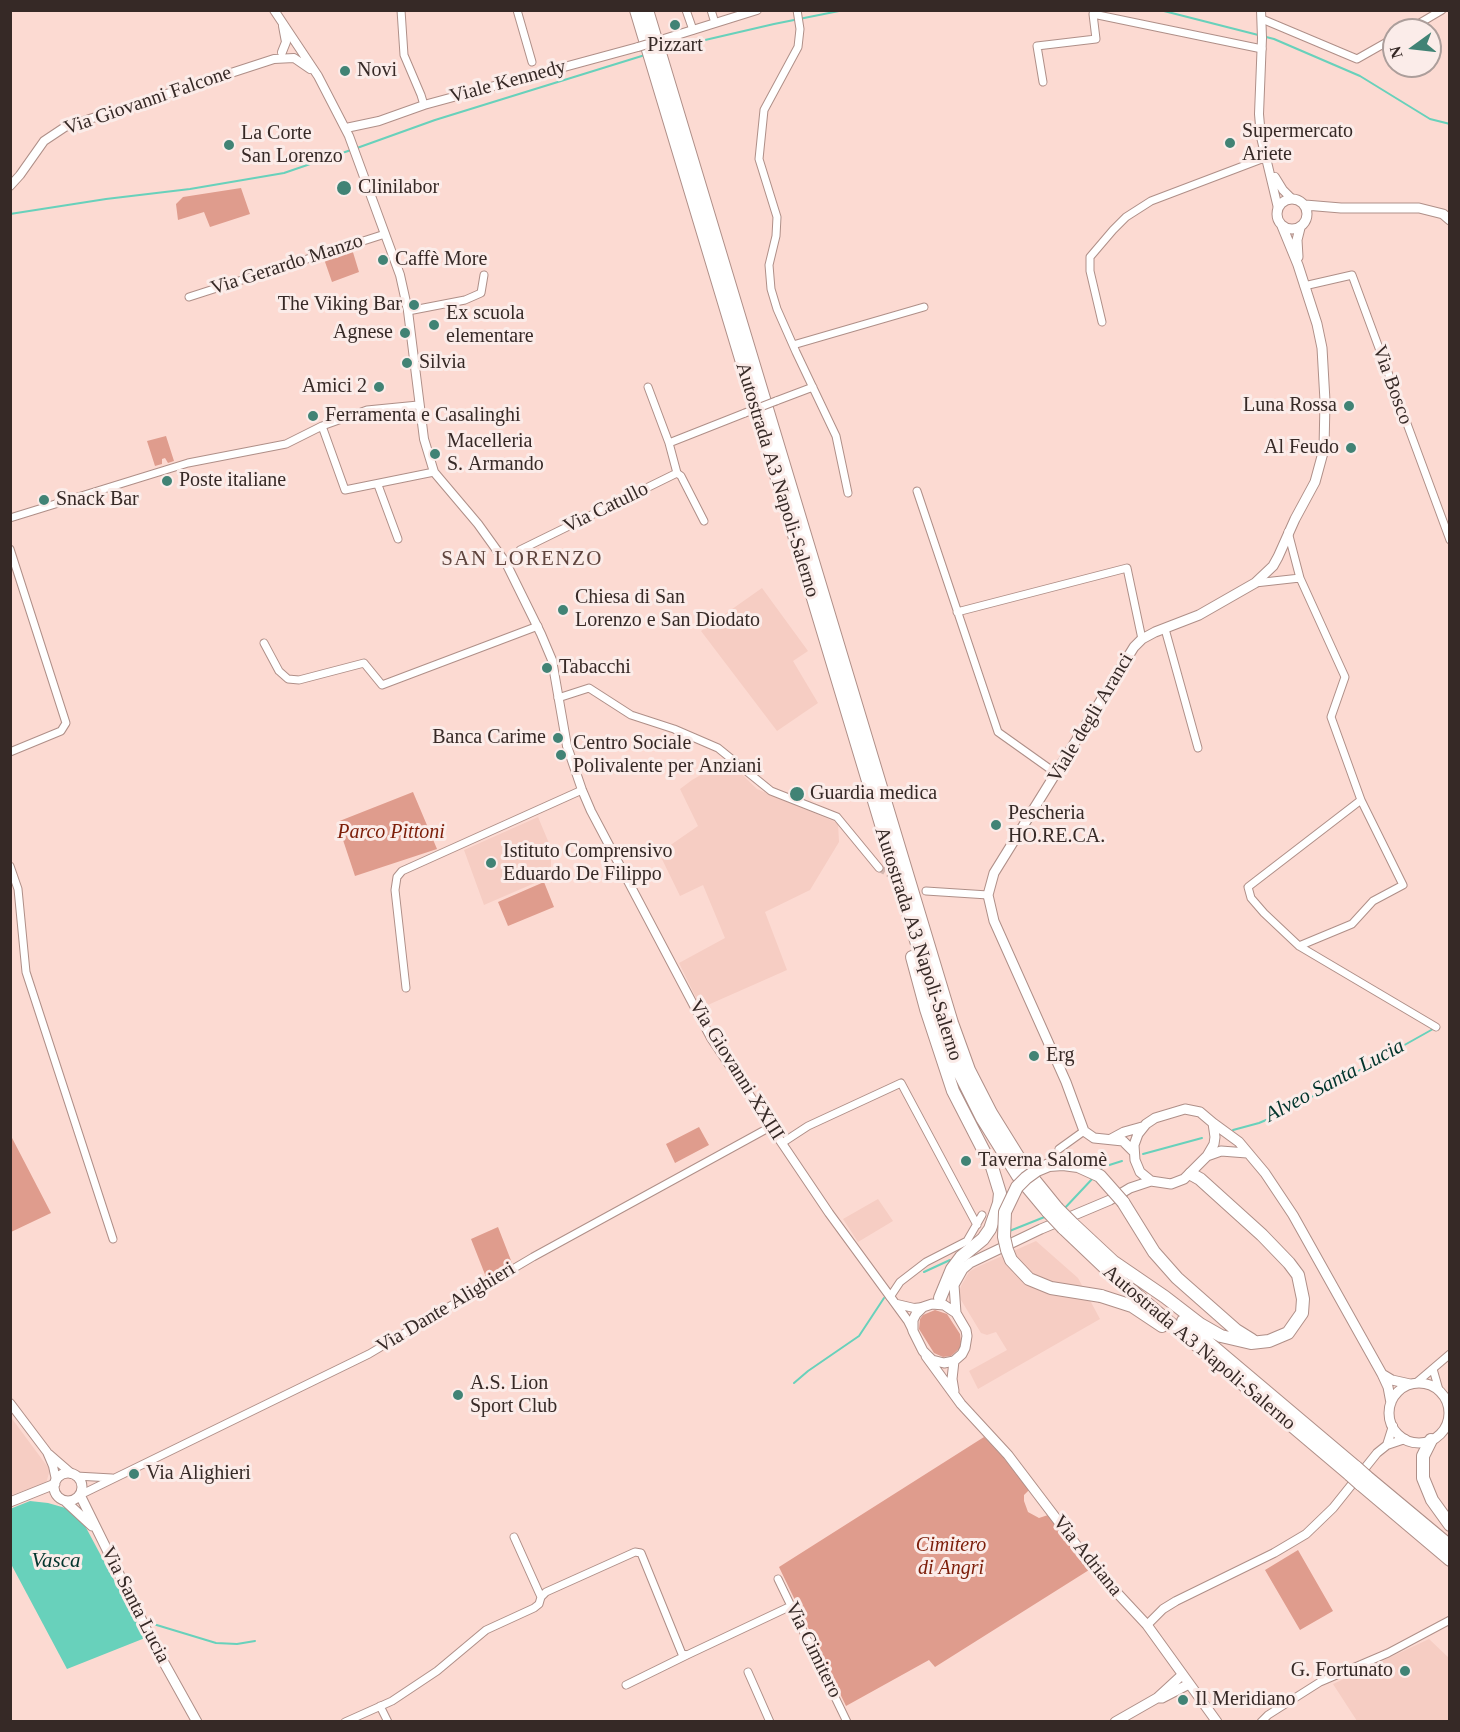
<!DOCTYPE html>
<html>
<head>
<meta charset="utf-8">
<style>
  body { margin:0 }
  #map { position:relative; width:1460px; height:1732px; overflow:hidden; background:#fcdad2; font-family:"Times New Roman",serif }
  canvas { display:block }
  .frame { position:absolute; inset:0; border:12px solid #362926; pointer-events:none }
  .north { position:absolute; left:1382px; top:18px; width:60px; height:60px; box-sizing:border-box; background:#fbece9; border:2px solid #ac9e9b; border-radius:50%; rotate:255deg; font-size:16px; font-weight:700; line-height:24px; text-align:center; color:#362926 }
  .north::after { content:''; display:block; margin:auto; width:21px; height:27px; background:#418375; clip-path:polygon(50% 0,100% 100%,50% 72%,0 100%) }
</style>
</head>
<body>
<div id="map">
<canvas width="1460" height="1732"></canvas>
<div class="frame"></div>
<div class="north">N</div>
</div>
<script>
const g = document.querySelector('canvas').getContext('2d');
g.lineJoin = 'round';
function fillPath(path, color) {
  g.fillStyle = color;
  g.fill(path, 'evenodd');
}
function shape(rows) {
  const path = new Path2D();
  for (const r of rows) {
    if (r.length === 3) {
      path.moveTo(r[0] + r[2], r[1]);
      path.arc(r[0], r[1], r[2], 0, 2 * Math.PI);
      continue;
    }
    path.moveTo(r[0], r[1]);
    for (let i = 2; i < r.length; i += 2) path.lineTo(r[i], r[i + 1]);
  }
  return path;
}
function stroke(path, color, width, dash) {
  g.strokeStyle = color;
  g.lineWidth = width;
  g.lineCap = dash ? 'butt' : 'round';
  g.setLineDash(dash || []);
  g.stroke(path);
}
function write(font, color, halo, rows, align = 'center') {
  g.font = font + ' "Times New Roman",serif';
  g.lineWidth = 6;
  g.setLineDash([]);
  g.textBaseline = 'middle';
  g.strokeStyle = halo;
  g.fillStyle = color;
  for (const [text, x, y, turn = 0] of rows) {
    g.save();
    g.translate(x, y);
    g.rotate((+turn || 0) * Math.PI / 180);
    g.textAlign = isNaN(turn) ? turn : align;
    if (halo) g.strokeText(text, 0, 0);
    g.fillText(text, 0, 0);
    g.restore();
  }
}
fillPath(shape([
  [762,588,808,651,793,661,818,703,777,731,701,631],
  [727,760,757,789,838,823,839,842,810,890,765,912,787,970,701,1008,679,963,725,938,703,885,680,896,659,853,698,826,680,789,692,780],
  [538,817,551,848,551,876,484,905,464,850],
  [878,1199,893,1221,858,1242,843,1219],
  [1036,1241,1078,1278,1100,1319,978,1389,969,1371,1007,1350,996,1332,987,1335,981,1333,958,1295,961,1286,969,1272,975,1268],
  [10,1416,50,1470,46,1483,11,1495],
  [1429,1639,1449,1658,1449,1721,1357,1721,1333,1684]
]), '#f6cdc3');
fillPath(shape([
  [241,188,250,214,210,227,204,212,178,220,176,204,183,197],
  [352,249,359,272,332,282,324,259],
  [166,436,174,461,168,463,165,458,162,459,162,464,155,466,147,441],
  [413,792,437,849,355,876,337,822],
  [544,882,554,907,508,926,498,902],
  [699,1127,709,1145,675,1163,666,1144],
  [11,1136,51,1213,11,1232,10,1232],
  [498,1227,512,1263,486,1277,471,1239],
  [935,1310,947,1314,960,1334,961,1342,960,1348,951,1356,943,1357,934,1353,919,1329,920,1319,923,1315],
  [984,1437,1003,1457,1029,1490,1024,1495,1024,1501,1028,1512,1039,1518,1048,1515,1089,1570,935,1667,929,1660,846,1706,779,1567],
  [1298,1550,1333,1611,1300,1630,1265,1570]
]), '#df9c8d');
fillPath(shape([
  [30,1501,48,1503,69,1509,83,1522,145,1638,67,1669,11,1564,10,1509]
]), '#68d1bb');
stroke(shape([
  [1160,10,1274,39,1360,76,1430,119,1450,124],
  [662,50,774,24,844,10],
  [357,148,435,120,645,55],
  [10,214,106,199,190,189,284,173,351,150],
  [1233,1130,1259,1123,1285,1112,1433,1029],
  [1143,1154,1202,1138],
  [1100,1171,1103,1167,1122,1161],
  [1063,1210,1094,1177],
  [1007,1232,1047,1216],
  [924,1272,950,1260],
  [794,1383,808,1371,859,1336,884,1298],
  [150,1623,216,1643,237,1644,255,1641]
]), '#68d1bb', 2);
stroke(shape([
  [879,868,896,878]
]), '#d4b7b0', 7, [7, 3.5]);
const minor = shape([
  [401,10,404,55,421,95,424,105],
  [517,10,532,62],
  [686,10,693,30],
  [711,10,715,23],
  [797,10,800,29,798,47,764,110,759,159,777,217,776,236,769,265,771,289,777,309,796,352,836,436,848,493],
  [1262,19,1357,59,1394,38],
  [1408,30,1442,10],
  [1043,82,1037,46,1096,39,1093,14,1262,49],
  [1304,286,1352,275,1450,540],
  [189,297,385,234],
  [408,311,465,300,481,293,484,275],
  [1102,322,1090,271,1090,257,1113,230,1126,217,1151,201,1267,157],
  [793,345,924,307],
  [776,401,813,387],
  [322,426,345,490,434,472],
  [669,443,745,413],
  [677,473,681,476,704,521],
  [378,485,398,539],
  [917,491,998,732,1057,774],
  [10,518,188,463,286,444,322,426,367,410,418,405],
  [10,549,66,723,61,731,10,752],
  [506,563,517,557,520,550,677,473,669,443,648,387],
  [1300,578,1345,677,1331,717,1361,800,1248,887,1251,898,1264,913,1299,946,1436,1027],
  [1255,583,1300,578,1288,532],
  [957,612,1127,568,1142,639],
  [1165,629,1198,748],
  [264,643,279,671,288,679,299,680,364,663,382,685,538,626],
  [558,698,589,688,631,715,674,729,718,748,771,791,837,817,879,868],
  [10,866,18,889,26,972,113,1239],
  [926,891,988,895],
  [1299,946,1352,924,1373,901,1403,885,1361,800],
  [406,988,395,890,397,877,402,871,582,790],
  [782,1143,808,1126,901,1083,977,1225],
  [1059,1149,1084,1131],
  [890,1297,900,1282,926,1262,967,1241,982,1215],
  [1433,1369,1439,1390],
  [1416,1383,1450,1354],
  [76,1476,112,1478],
  [80,1495,369,1354,533,1257,772,1126],
  [514,1537,541,1597],
  [778,1579,847,1722],
  [748,1672,770,1722],
  [626,1685,687,1655],
  [380,1706,388,1722],
  [345,1722,392,1701,437,1671,486,1630,534,1608,539,1604,541,1597,546,1592,635,1552,641,1553,682,1654,687,1655,791,1606],
  [1261,1722,1268,1715,1320,1682,1388,1653,1450,1620]
]);
const tertiary = shape([
  [274,10,318,76,349,136,400,275,408,311,424,439,434,472,478,524,506,563,541,634,552,660,567,746,582,790,591,811,711,1038,829,1213,908,1321,913,1331],
  [1261,10,1262,38,1259,114,1261,137,1278,208],
  [664,39,757,10],
  [282,52,286,42,283,26],
  [346,128,379,121,424,105,638,47],
  [1275,177,1283,190,1292,199],
  [10,186,20,175,44,141,65,127,274,59,294,58,310,69],
  [897,1304,914,1308,923,1307],
  [10,1403,47,1452,53,1466,56,1480],
  [1387,1445,1393,1426],
  [49,1454,72,1474],
  [1147,1625,1163,1609,1176,1601,1274,1553,1306,1534,1333,1508,1377,1453,1387,1445,1405,1439]
]);
const secondary = shape([
  [1292,214,15],
  [1305,205,1341,208,1419,208,1443,214,1450,220],
  [1298,257,1297,240,1300,228],
  [1185,1109,1200,1112,1213,1123,1215,1137,1214,1144,1207,1156,1184,1179,1171,1184,1151,1181,1140,1172,1135,1160,1134,1145,1138,1134,1146,1124,1155,1118,1185,1109],
  [1213,1123,1239,1142,1265,1173,1293,1215,1382,1374,1388,1387,1391,1403],
  [1111,1139,1124,1132,1142,1127],
  [1133,1151,1123,1141,1094,1138,1084,1131,1066,1082,994,921,988,895,994,873,1134,647,1142,639,1155,632,1199,615,1255,583,1273,566,1278,557,1295,519,1315,482,1324,449,1325,401,1322,348,1317,324,1298,265,1282,226],
  [1207,1156,1221,1151,1247,1153],
  [932,1304,944,1305,956,1313,966,1330,967,1336,965,1348,962,1354,954,1361,944,1363,932,1360,923,1351,913,1331,913,1320,916,1314,923,1307,932,1304],
  [956,1313,954,1285,963,1269,970,1263,1041,1229,1110,1200,1130,1188,1151,1181],
  [926,1356,961,1404,1008,1455,1093,1567,1147,1625,1217,1722],
  [1382,1374,1392,1380,1410,1384],
  [1419,1413,30],
  [954,1391,952,1379,954,1361],
  [68,1487,14],
  [80,1495,153,1643,197,1722],
  [65,1501,92,1526],
  [10,1502,55,1484],
  [1157,1698,1162,1698,1189,1684],
  [1115,1722,1157,1698,1182,1675]
]);
const motorway = shape([
  [636,10,942,1027,960,1074,982,1118,1018,1176,1048,1212],
  [647,10,952,1023,969,1070,991,1113,1027,1171,1057,1208],
  [912,957,926,1009,953,1091,992,1167,1000,1193,999,1203,990,1229,983,1239,961,1257,952,1269,940,1298],
  [1123,1202,1154,1252,1177,1278,1236,1330,1252,1340],
  [1073,1224,1117,1265],
  [1063,1228,1104,1267,1350,1475],
  [1111,1260,1165,1297,1200,1324,1221,1336,1251,1343,1269,1341,1288,1333,1302,1313,1303,1299,1298,1275,1289,1263,1262,1235,1200,1179,1191,1174],
  [1101,1296,1132,1306,1162,1326],
  [1183,1321,1356,1467],
  [1431,1440,1423,1456,1423,1478,1432,1500,1450,1525],
  [1366,1476,1450,1546],
  [1360,1484,1450,1560]
]);
stroke(minor, '#af8f88', 9);
stroke(tertiary, '#af8f88', 10);
stroke(secondary, '#af8f88', 11);
stroke(motorway, '#af8f88', 14);
stroke(minor, '#fff', 7);
stroke(tertiary, '#fff', 8);
stroke(secondary, '#fff', 9);
stroke(motorway, '#fff', 12);
const minorBridge = shape([
  [745,413,776,401]
]);
const tertiaryBridge = shape([
  [638,47,664,39]
]);
const motorwayBridge = shape([
  [1057,1208,1073,1224],
  [1048,1212,1063,1228],
  [1101,1296,1051,1288,1029,1279,1011,1260,1007,1250,1004,1237,1005,1212,1017,1187,1026,1178,1037,1170,1049,1165,1063,1164,1078,1166,1100,1176,1123,1202],
  [1356,1467,1366,1476],
  [1350,1475,1360,1484]
]);
stroke(minorBridge, '#af8f88', 9, []);
stroke(tertiaryBridge, '#af8f88', 10, []);
stroke(motorwayBridge, '#af8f88', 14, []);
stroke(minorBridge, '#fff', 7);
stroke(tertiaryBridge, '#fff', 8);
stroke(motorwayBridge, '#fff', 12);
for (const [x, y, r, color] of [
  [675,25,6,"#418375"],
  [345,71,6,"#418375"],
  [1230,143,6,"#418375"],
  [229,145,6,"#418375"],
  [344,188,8,"#418375"],
  [383,260,6,"#418375"],
  [414,305,6,"#418375"],
  [434,325,6,"#418375"],
  [405,333,6,"#418375"],
  [407,363,6,"#418375"],
  [379,387,6,"#418375"],
  [1349,406,6,"#418375"],
  [313,416,6,"#418375"],
  [1351,448,6,"#418375"],
  [435,454,6,"#418375"],
  [167,481,6,"#418375"],
  [44,500,6,"#418375"],
  [563,610,6,"#418375"],
  [547,668,6,"#418375"],
  [558,738,6,"#418375"],
  [561,755,6,"#418375"],
  [797,794,8,"#418375"],
  [996,825,6,"#418375"],
  [491,863,6,"#418375"],
  [1034,1056,6,"#418375"],
  [966,1161,6,"#418375"],
  [458,1395,6,"#418375"],
  [134,1474,6,"#418375"],
  [1405,1671,6,"#418375"],
  [1183,1700,6,"#418375"]
]) {
  const dot = new Path2D();
  dot.arc(x, y, r, 0, 2 * Math.PI);
  g.fillStyle = color;
  g.fill(dot);
  stroke(dot, '#fbece9', 2);
}
write('20px', '#362926', '#fbece9', [
  ["Pizzart",675,46,"center"],
  ["Novi",357,71],
  ["Supermercato",1242,132],
  ["Ariete",1242,155],
  ["La Corte",241,134],
  ["San Lorenzo",241,157],
  ["Clinilabor",358,188],
  ["Caffè More",395,260],
  ["The Viking Bar",402,305,"right"],
  ["Ex scuola",446,314],
  ["elementare",446,337],
  ["Agnese",393,333,"right"],
  ["Silvia",419,363],
  ["Amici 2",367,387,"right"],
  ["Luna Rossa",1337,406,"right"],
  ["Ferramenta e Casalinghi",325,416],
  ["Macelleria",447,442],
  ["S. Armando",447,465],
  ["Al Feudo",1339,448,"right"],
  ["Poste italiane",179,481],
  ["Snack Bar",56,500],
  ["Chiesa di San",575,598],
  ["Lorenzo e San Diodato",575,621],
  ["Tabacchi",559,668],
  ["Banca Carime",546,738,"right"],
  ["Centro Sociale",573,744],
  ["Polivalente per Anziani",573,767],
  ["Guardia medica",810,794],
  ["Pescheria",1008,814],
  ["HO.RE.CA.",1008,837],
  ["Istituto Comprensivo",503,852],
  ["Eduardo De Filippo",503,875],
  ["Erg",1046,1056],
  ["Taverna Salomè",978,1161],
  ["A.S. Lion",470,1384],
  ["Sport Club",470,1407],
  ["Via Alighieri",146,1474],
  ["G. Fortunato",1393,1671,"right"],
  ["Il Meridiano",1195,1700]
], 'left');
write('20px', '#362926', '#fbece9', [
  ["Viale Kennedy",508,82,-15],
  ["Via Giovanni Falcone",148,101,-19],
  ["Via Gerardo Manzo",287,265,-18],
  ["Via Bosco",1392,385,70],
  ["Autostrada A3 Napoli-Salerno",777,480,73],
  ["Via Catullo",606,508,-26],
  ["Viale degli Aranci",1091,718,-59],
  ["Autostrada A3 Napoli-Salerno",918,944,72],
  ["Via Giovanni XXIII",736,1070,58],
  ["Via Dante Alighieri",446,1308,-31],
  ["Autostrada A3 Napoli-Salerno",1199,1348,40],
  ["Via Adriana",1087,1556,51],
  ["Via Santa Lucia",135,1605,63],
  ["Via Cimitero",813,1650,64]
]);
write('italic 20px', '#7c1d08', '#fbece9', [
  ["Parco Pittoni",391,833],
  ["Cimitero",951,1546],
  ["di Angri",951,1569]
]);
g.letterSpacing = '1.5px';
write('21px', '#5f443d', '#fbece9', [
  ["SAN LORENZO",522,559]
]);
g.letterSpacing = '0px';
write('italic 21px', '#02352d', '#fbece9', [
  ["Alveo Santa Lucia",1335,1081,-28],
  ["Vasca",56,1561]
]);
</script>
</body>
</html>
